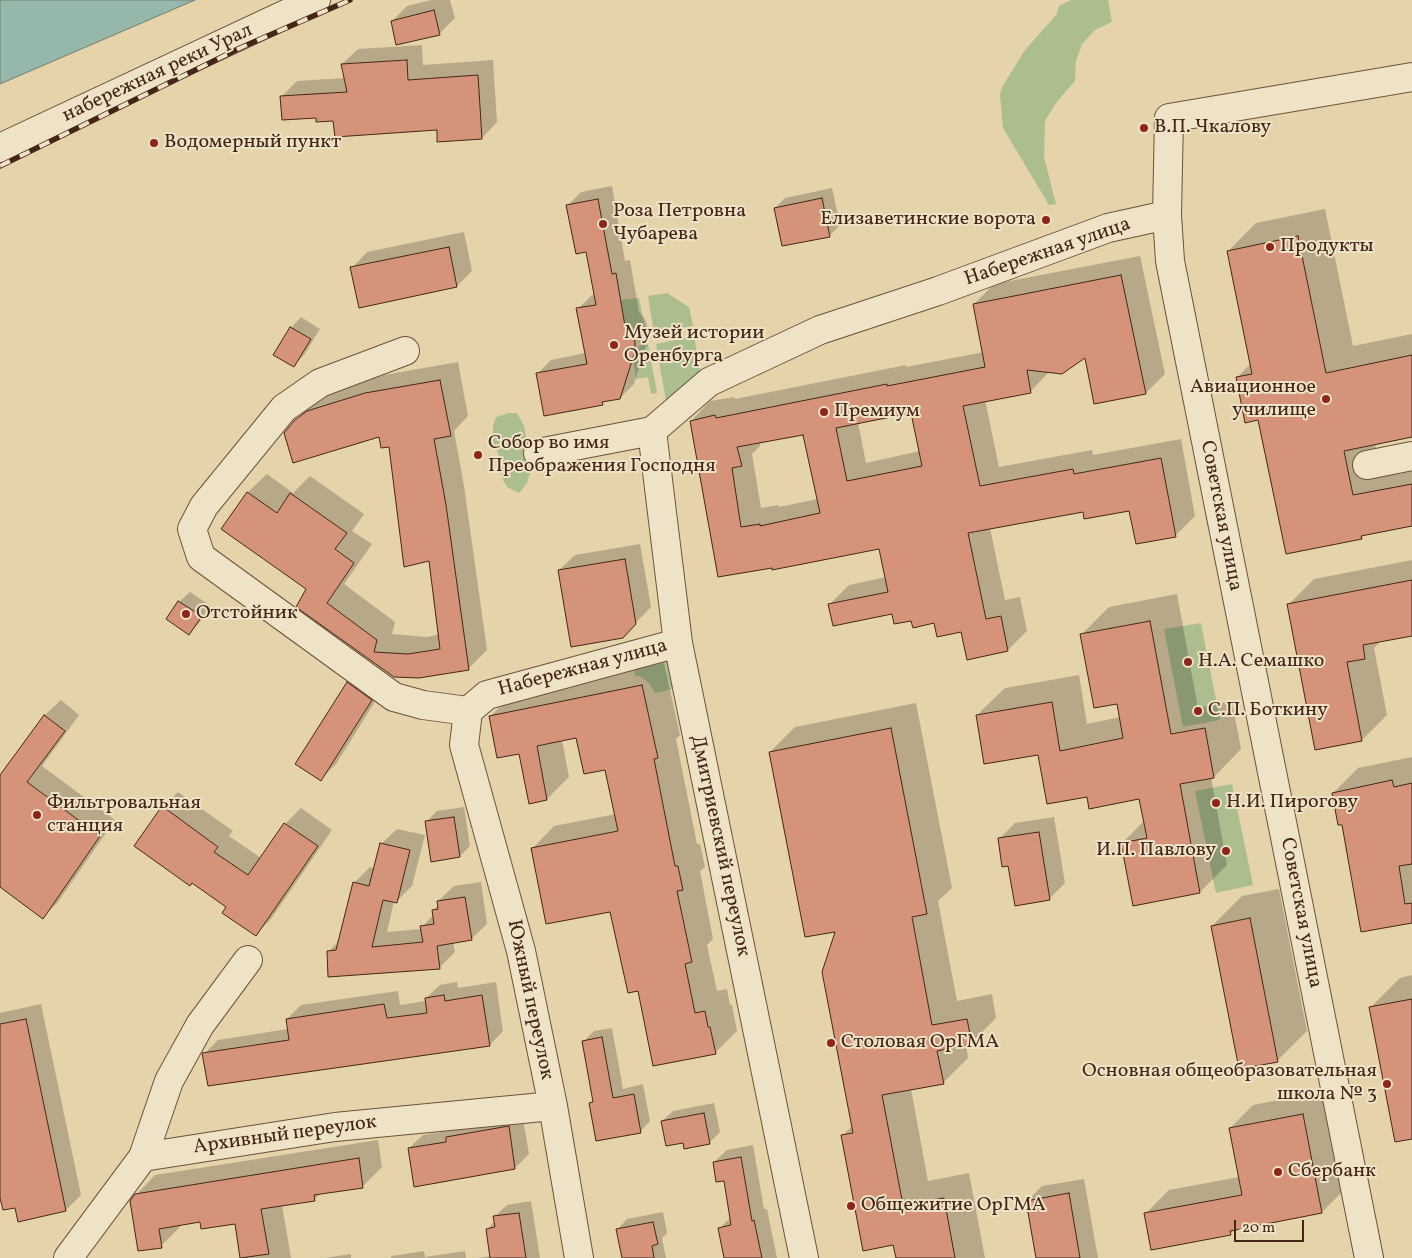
<!DOCTYPE html>
<html>
<head>
<meta charset="utf-8">
<style>
  body { margin:0 }
  #map { position:relative; width:1412px; height:1258px; overflow:hidden; background:#e5d4a9; font-family:Vollkorn,serif }
  canvas { display:block }
  .scale { position:absolute; left:1234px; top:1220px; width:70px; height:22px; box-sizing:border-box; border:2px solid #452616; border-top:0; padding-left:6px; font-size:15px; line-height:18px; white-space:nowrap; color:#452616; -webkit-text-stroke:4px #eee3c7; paint-order:stroke }
</style>
</head>
<body>
<div id="map">
<canvas width="1412" height="1258"></canvas>
<div class="scale">20 m</div>
</div>
<script>
const g = document.querySelector('canvas').getContext('2d');
g.lineJoin = 'round';
function fillPath(path, color) {
  g.fillStyle = color;
  g.fill(path, 'evenodd');
}
function shape(rows) {
  const path = new Path2D();
  for (const r of rows) {
    path.moveTo(r[0], r[1]);
    for (let i = 2; i < r.length; i += 2) path.lineTo(r[i], r[i + 1]);
  }
  return path;
}
function stroke(path, color, width, dash) {
  g.strokeStyle = color;
  g.lineWidth = width;
  g.lineCap = dash ? 'butt' : 'round';
  g.setLineDash(dash || []);
  g.stroke(path);
}
function write(font, color, halo, rows, align = 'center') {
  g.font = font + ' Vollkorn,serif';
  g.lineWidth = 4;
  g.setLineDash([]);
  g.textBaseline = 'middle';
  g.strokeStyle = halo;
  g.fillStyle = color;
  for (const [text, x, y, turn = 0] of rows) {
    g.save();
    g.translate(x, y);
    g.rotate((+turn || 0) * Math.PI / 180);
    g.textAlign = isNaN(turn) ? turn : align;
    if (halo) g.strokeText(text, 0, 0);
    g.fillText(text, 0, 0);
    g.restore();
  }
}
fillPath(shape([
  [1071,0,1108,0,1112,22,1095,30,1082,44,1076,61,1075,81,1056,103,1045,121,1044,157,1056,204,1049,205,1003,128,1000,95,1002,87,1025,50,1057,14,1059,6],
  [667,293,689,307,693,326,654,333,648,296],
  [639,298,646,334,636,336,630,326,625,326,621,300],
  [694,336,702,378,666,401,656,344],
  [648,344,657,393,651,394,648,377,636,379,633,359,636,359,639,346],
  [509,413,517,413,524,426,532,466,527,483,519,493,507,487,501,476,499,456,493,441,493,426,496,417],
  [1201,623,1220,720,1183,727,1164,629],
  [670,650,687,686,655,693,648,682,639,676,635,676,631,658],
  [1232,784,1253,885,1216,893,1195,791]
]), '#adbe8e');
const water = shape([
  [0,0,195,0,0,84,0,0]
]);
fillPath(water, '#96b8ab');
stroke(water, '#767e6f', 1);
fillPath(shape([
  [431,0,450,0,455,18,439,34,392,21,407,6],
  [422,45,423,65,493,60,497,122,482,138,438,129,317,117,282,96,297,81,345,78,342,64,358,49],
  [612,186,625,261,630,260,639,312,645,319,648,328,649,336,634,384,620,398,606,400,602,404,537,374,551,360,586,353,578,309,592,295,595,294,587,251,567,206,581,192],
  [832,188,840,225,829,236,775,208,785,198],
  [1325,209,1353,346,1412,334,1412,436,1375,443,1380,468,1412,462,1412,524,1365,534,1361,538,1259,419,1237,378,1251,363,1228,251,1256,223],
  [464,232,472,271,457,286,352,268,367,252],
  [1140,256,1165,374,1146,393,1086,356,1050,371,1030,392,985,400,999,467,1092,450,1093,455,1181,439,1195,516,1175,536,1130,509,1084,511,990,528,1005,600,1020,597,1027,631,1008,650,962,630,935,622,912,619,893,613,830,604,849,585,886,577,880,548,719,576,691,421,710,401,734,397,735,399,906,365,906,367,984,352,974,304,994,284],
  [912,411,920,451,866,463,858,422],
  [804,433,818,499,779,507,779,505,761,508,752,454,760,446,760,442],
  [301,317,320,329,304,355,294,365,291,328],
  [458,362,468,416,454,431,464,486,487,650,469,668,418,677,394,676,307,588,223,529,248,492,267,474,293,493,310,476,364,514,352,531,372,544,344,584,395,622,392,634,427,637,440,634,430,560,390,445,380,436,296,420,315,401,327,393,384,375],
  [640,544,651,607,622,637,559,570,575,555],
  [1412,560,1412,635,1382,640,1374,648,1387,715,1362,740,1288,605,1314,579],
  [190,592,211,606,199,623,189,633,167,619,179,602],
  [1177,594,1198,708,1232,701,1241,749,1214,777,1211,777,1227,865,1200,892,1122,843,1145,820,1140,798,1088,795,1039,754,977,715,1005,688,1079,675,1087,724,1120,717,1118,702,1081,635,1109,607],
  [664,663,680,735,676,739,697,844,700,844,705,867,700,871,713,939,707,945,717,991,727,989,730,1005,732,1005,737,1031,715,1053,639,990,611,910,532,849,554,826,616,814,606,768,577,737,562,740,569,777,547,799,530,802,520,752,490,717,512,694],
  [363,667,386,684,336,764,321,779,348,683],
  [61,700,79,715,42,766,115,820,58,902,43,917,0,886,0,777,45,715],
  [916,703,952,888,938,901,957,1001,992,994,996,1018,971,1043,966,1044,968,1058,943,1083,911,1089,928,1181,969,1173,985,1258,897,1258,894,1244,842,1136,853,1125,837,930,770,752,795,727],
  [1412,757,1412,922,1343,823,1333,793,1358,768],
  [178,792,233,831,229,836,261,858,285,824,301,808,332,830,271,919,256,934,228,907,163,807],
  [464,807,470,846,460,856,426,822,437,811],
  [1054,817,1065,883,1049,899,1009,865,999,839,1015,823],
  [397,829,425,835,412,886,396,902,394,901,387,932,422,929,422,927,434,914,433,910,439,905,438,901,454,886,481,882,487,924,471,939,453,942,455,952,439,968,329,951,339,941,354,883,370,867,375,869,381,844],
  [1279,889,1307,1031,1278,1060,1212,926,1242,896],
  [1412,975,1412,1138,1371,1007,1400,978],
  [457,982,458,988,496,982,503,1031,490,1045,204,1054,218,1040,288,1029,287,1019,301,1005,398,991,400,1005,426,1001,426,998,440,985],
  [41,1004,81,1195,66,1210,16,1206,0,1192,0,1013],
  [612,1028,623,1089,643,1084,650,1121,640,1132,590,1103,594,1099,584,1041,594,1031],
  [1326,1091,1345,1189,1322,1212,1236,1228,1230,1234,1145,1214,1169,1190,1239,1177,1230,1128,1253,1105],
  [714,1103,720,1132,710,1142,684,1141,662,1121,673,1111],
  [522,1113,529,1154,515,1168,415,1185,409,1148,423,1135,454,1130,461,1123],
  [378,1140,382,1167,363,1186,322,1192,314,1200,282,1205,291,1258,242,1258,236,1223,201,1221,180,1224,180,1227,161,1246,136,1195,155,1175],
  [753,1145,764,1209,767,1209,777,1258,725,1258,720,1228,731,1217,725,1180,714,1162,727,1150],
  [1084,1179,1098,1258,1037,1258,1027,1201,1042,1186],
  [531,1201,540,1258,476,1258,491,1256,487,1229,495,1221,494,1217,507,1205],
  [663,1212,667,1233,662,1238,666,1258,623,1258,617,1230,627,1219],
  [424,1251,425,1257,465,1251,466,1258,390,1258,392,1256],
  [351,1254,351,1258,324,1258]
]), '#0003');
const building = shape([
  [434,10,440,35,396,45,391,21,434,10],
  [407,60,408,80,478,75,482,139,437,142,437,130,335,137,333,121,316,122,316,118,282,120,280,96,347,92,341,64,407,60],
  [822,198,830,237,782,246,774,208,822,198],
  [598,199,612,274,616,273,625,326,631,333,635,342,635,351,620,399,602,402,603,405,544,416,536,373,587,364,576,308,596,305,586,252,576,254,566,205,598,199],
  [1298,236,1326,373,1412,355,1412,437,1344,451,1353,495,1412,484,1412,526,1361,536,1362,539,1286,554,1258,420,1245,423,1236,377,1252,374,1227,251,1298,236],
  [449,247,457,287,359,308,350,267,449,247],
  [1121,275,1146,394,1094,404,1085,358,1062,374,1027,370,1031,393,963,406,980,486,1073,469,1074,474,1161,458,1176,537,1136,544,1129,511,1084,519,1083,512,968,533,986,619,1001,616,1008,651,967,660,961,632,937,637,934,623,913,628,911,621,894,624,892,614,833,626,828,604,888,592,879,549,772,570,772,568,718,577,690,421,715,415,716,418,887,384,887,386,985,367,973,304,1121,275],
  [911,413,922,466,847,481,836,428,911,413],
  [803,435,820,513,760,526,760,524,741,527,732,468,742,466,737,447,803,435],
  [290,327,311,339,294,367,273,355,290,327],
  [440,380,451,436,434,439,446,505,469,670,419,678,394,677,296,607,306,589,221,529,247,492,277,513,290,493,347,533,335,549,354,563,327,603,377,640,374,652,408,654,440,649,429,561,404,567,389,447,381,448,379,437,293,463,284,433,295,420,307,411,365,393,440,380],
  [625,559,636,624,623,638,571,647,558,570,625,559],
  [1412,580,1412,636,1363,645,1365,659,1347,662,1362,741,1315,750,1287,604,1412,580],
  [178,601,202,616,189,635,166,619,178,601],
  [1150,621,1171,734,1205,728,1214,778,1180,784,1200,893,1133,906,1121,843,1147,838,1139,799,1089,809,1087,797,1047,804,1038,755,984,764,976,715,1052,702,1060,751,1123,738,1117,704,1094,708,1080,634,1150,621],
  [347,682,372,700,321,781,295,764,347,682],
  [642,685,658,758,654,759,675,866,678,866,683,890,677,891,692,962,685,964,695,1013,705,1011,708,1027,710,1027,716,1054,653,1066,638,991,628,993,610,912,546,924,531,848,618,831,605,770,584,774,576,738,537,746,547,800,529,804,519,754,497,758,489,716,642,685],
  [44,715,65,731,27,782,100,836,43,919,0,887,0,775,44,715],
  [891,728,927,914,912,917,932,1025,967,1019,972,1044,937,1051,944,1084,882,1095,903,1205,944,1198,955,1258,896,1258,893,1245,863,1251,841,1135,853,1133,822,972,835,932,805,937,769,752,891,728],
  [1392,780,1394,787,1412,783,1412,864,1399,866,1405,904,1412,903,1412,923,1361,932,1342,825,1338,825,1332,793,1392,780],
  [162,806,218,847,214,852,248,875,284,823,318,846,256,936,222,913,226,907,192,883,190,886,134,846,162,806],
  [454,817,460,857,431,862,425,821,454,817],
  [1039,832,1050,900,1015,906,1008,866,1002,867,998,838,1039,832],
  [380,843,410,850,397,903,383,900,372,947,423,942,420,926,434,924,432,910,438,909,437,901,465,897,472,940,437,946,440,969,328,977,327,951,336,950,353,882,369,886,380,843],
  [1250,918,1278,1062,1239,1069,1211,926,1250,918],
  [444,995,445,1001,482,995,490,1046,208,1086,202,1053,289,1040,286,1019,384,1004,387,1018,427,1013,425,998,444,995],
  [1412,999,1412,1139,1395,1142,1369,1007,1412,999],
  [26,1019,66,1211,18,1222,15,1208,3,1210,0,1198,0,1024,26,1019],
  [602,1037,613,1098,634,1094,641,1133,596,1141,589,1103,593,1102,582,1041,602,1037],
  [704,1113,710,1144,684,1149,683,1143,666,1146,661,1121,704,1113],
  [1303,1114,1322,1213,1230,1231,1231,1235,1151,1250,1144,1213,1242,1195,1229,1128,1303,1114],
  [509,1126,515,1169,414,1187,408,1148,446,1142,446,1137,509,1126],
  [741,1157,752,1221,754,1220,762,1258,724,1258,718,1228,731,1225,724,1181,716,1182,713,1162,741,1157],
  [359,1158,363,1188,314,1195,315,1201,261,1209,269,1254,240,1258,235,1224,201,1229,200,1222,159,1229,162,1248,138,1251,130,1201,135,1194,359,1158],
  [1069,1193,1080,1258,1036,1258,1026,1201,1069,1193],
  [519,1213,526,1258,490,1258,486,1229,495,1227,493,1216,519,1213],
  [653,1222,658,1244,652,1246,654,1258,622,1258,616,1229,653,1222]
]);
fillPath(building, '#d59479');
stroke(building, '#452616', 1);
const minor = shape([
  [0,148,316,0],
  [1167,215,1170,261,1369,1258],
  [405,351,320,383,284,408,204,506,192,529,201,557,394,697,423,705,468,711],
  [652,431,709,382,820,330,938,291,1108,228,1167,215,1169,118,1412,77],
  [652,431,678,643,804,1258],
  [538,453,652,431],
  [1367,465,1412,456],
  [143,1157,169,1081,200,1025,248,960],
  [68,1258,143,1157,335,1127,553,1106],
  [579,1258,553,1106,521,951,464,745,468,711,487,695,678,643]
]);
stroke(minor, '#6d523b', 30);
stroke(minor, '#eee3c7', 28);
const rail = shape([
  [0,166,240,48,350,0]
]);
stroke(rail, '#452616', 5.5);
stroke(rail, '#eee3c7', 4, [11]);
for (const [x, y, r, color] of [
  [1144,128,5,"#8f2418"],
  [154,143,5,"#8f2418"],
  [1046,220,5,"#8f2418"],
  [603,224,5,"#8f2418"],
  [1270,247,5,"#8f2418"],
  [614,345,5,"#8f2418"],
  [1326,399,5,"#8f2418"],
  [824,412,5,"#8f2418"],
  [478,455,5,"#8f2418"],
  [186,614,5,"#8f2418"],
  [1188,662,5,"#8f2418"],
  [1198,711,5,"#8f2418"],
  [1216,803,5,"#8f2418"],
  [37,815,5,"#8f2418"],
  [1226,851,5,"#8f2418"],
  [831,1043,5,"#8f2418"],
  [1387,1084,5,"#8f2418"],
  [1278,1172,5,"#8f2418"],
  [851,1206,5,"#8f2418"]
]) {
  const dot = new Path2D();
  dot.arc(x, y, r, 0, 2 * Math.PI);
  g.fillStyle = color;
  g.fill(dot);
  stroke(dot, '#eee3c7', 2);
}
write('20px', '#452616', '#eee3c7', [
  ["набережная реки Урал",158,74,-25],
  ["Набережная улица",1048,253,-19],
  ["Советская улица",1220,516,79],
  ["Набережная улица",583,669,-15],
  ["Дмитриевский переулок",719,846,78],
  ["Советская улица",1300,913,79],
  ["Южный переулок",529,1000,78],
  ["Архивный переулок",285,1136,-8]
]);
write('20px', '#452616', '#eee3c7', [
  ["В.П. Чкалову",1154,128],
  ["Водомерный пункт",164,143],
  ["Роза Петровна",613,212],
  ["Чубарева",613,235],
  ["Елизаветинские ворота",1036,220,"right"],
  ["Продукты",1280,247],
  ["Музей истории",624,334],
  ["Оренбурга",624,357],
  ["Авиационное",1316,388,"right"],
  ["училище",1316,411,"right"],
  ["Премиум",834,412],
  ["Собор во имя",488,444],
  ["Преображения Господня",488,467],
  ["Отстойник",196,614],
  ["Н.А. Семашко",1198,662],
  ["С.П. Боткину",1208,711],
  ["Н.И. Пирогову",1226,803],
  ["Фильтровальная",47,804],
  ["станция",47,827],
  ["И.П. Павлову",1216,851,"right"],
  ["Столовая ОрГМА",841,1043],
  ["Основная общеобразовательная",1377,1072,"right"],
  ["школа № 3",1377,1095,"right"],
  ["Сбербанк",1288,1172],
  ["Общежитие ОрГМА",861,1206]
], 'left');
</script>
</body>
</html>
